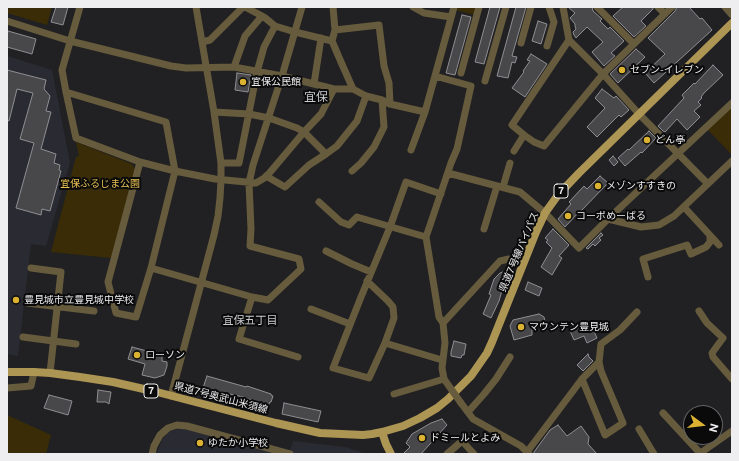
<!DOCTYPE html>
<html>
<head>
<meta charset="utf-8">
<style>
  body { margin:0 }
  #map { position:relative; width:739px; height:461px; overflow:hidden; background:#212123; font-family:"Public Sans",sans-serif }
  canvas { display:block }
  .frame { position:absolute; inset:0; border:8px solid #eeeef0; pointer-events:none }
  .north { position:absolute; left:683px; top:405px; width:40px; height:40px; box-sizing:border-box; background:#0a0a0b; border:1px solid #656567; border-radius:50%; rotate:105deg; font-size:11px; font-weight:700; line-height:16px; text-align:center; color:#eeeef0 }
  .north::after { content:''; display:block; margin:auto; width:14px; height:18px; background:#dcb233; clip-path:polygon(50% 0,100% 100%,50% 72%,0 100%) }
</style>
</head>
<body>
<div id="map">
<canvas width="739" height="461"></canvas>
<div class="frame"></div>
<div class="north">N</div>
</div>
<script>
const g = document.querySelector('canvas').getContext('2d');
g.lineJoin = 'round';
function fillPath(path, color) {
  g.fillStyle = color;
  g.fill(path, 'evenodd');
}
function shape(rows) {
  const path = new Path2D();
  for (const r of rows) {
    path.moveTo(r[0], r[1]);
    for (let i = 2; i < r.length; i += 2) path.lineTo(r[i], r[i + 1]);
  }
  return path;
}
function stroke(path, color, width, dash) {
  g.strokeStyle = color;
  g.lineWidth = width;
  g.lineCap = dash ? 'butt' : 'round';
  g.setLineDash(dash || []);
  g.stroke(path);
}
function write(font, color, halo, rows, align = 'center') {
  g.font = font + ' "Public Sans","Noto Sans JP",sans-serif';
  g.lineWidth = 4;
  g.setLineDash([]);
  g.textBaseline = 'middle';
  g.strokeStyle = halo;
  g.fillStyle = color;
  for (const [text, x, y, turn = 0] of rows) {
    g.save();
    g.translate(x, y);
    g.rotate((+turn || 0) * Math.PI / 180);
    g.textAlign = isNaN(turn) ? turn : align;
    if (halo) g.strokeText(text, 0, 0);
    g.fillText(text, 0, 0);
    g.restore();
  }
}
fillPath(shape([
  [7,56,52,70,70,163,46,246,31,244,18,356,7,354],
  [180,428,188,429,280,454,156,454,163,438,167,433,172,431],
  [293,441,346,447,366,454,289,454]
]), '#2a2b32');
fillPath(shape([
  [9,7,52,7,47,25,7,13],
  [457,7,477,7,475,15,456,10],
  [732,106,732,155,707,129],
  [76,142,132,164,135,169,111,258,51,252,76,157,79,156],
  [7,415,51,435,46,454,7,454]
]), '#392c06');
const building = shape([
  [56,7,68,7,63,25,51,22,56,7],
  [490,7,500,7,484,64,475,62,490,7],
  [516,7,526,7,512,56,517,57,515,63,512,62,508,78,497,76,516,7],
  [568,7,592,7,593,11,602,19,600,21,608,29,610,27,624,41,611,53,615,56,604,66,592,52,603,42,587,27,576,38,574,35,573,32,576,29,575,26,575,24,570,18,575,13,568,7],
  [623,7,653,7,653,9,641,21,646,26,634,37,613,16,623,7],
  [677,7,689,7,700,19,702,18,712,30,654,83,645,73,665,54,648,38,675,11,677,7],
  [462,15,471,17,455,75,446,73,462,15],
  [538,21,547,24,541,44,532,41,538,21],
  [8,31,36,39,32,54,7,47,7,36,8,31],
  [636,49,645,57,618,83,610,74,636,49],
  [531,54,547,64,525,97,512,88,524,72,523,71,530,61,527,60,531,54],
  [713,65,723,75,704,93,701,97,702,98,698,102,701,105,694,111,700,117,687,130,677,119,665,132,663,131,658,126,684,98,682,95,694,83,695,84,713,65],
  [7,70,46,80,44,89,50,96,46,111,51,112,41,149,56,154,54,163,60,165,59,170,61,171,50,211,42,209,41,215,16,208,34,143,20,139,33,93,17,89,9,121,7,120,7,70],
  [237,73,251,75,248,92,235,90,237,73],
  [602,89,614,98,616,96,629,110,621,117,619,115,597,137,587,127,605,108,595,98,602,89],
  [649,131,656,138,642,153,641,152,625,166,618,158,628,149,629,150,649,131],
  [613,156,618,162,614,166,609,160,613,156],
  [600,176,608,183,580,212,579,212,565,227,558,219,571,204,569,202,584,186,587,189,600,176],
  [553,229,569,245,559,256,562,258,552,275,541,267,552,248,546,242,548,240,545,238,553,229],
  [601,233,603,235,599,238,601,240,595,246,593,244,588,249,586,248,601,233],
  [503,272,506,276,499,301,491,318,483,314,491,295,489,294,494,279,500,273,503,272],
  [528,282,542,288,539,296,525,290,528,282],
  [539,314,544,317,545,321,542,324,532,326,532,335,514,340,510,326,513,320,539,314],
  [588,323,590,328,592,327,597,338,587,343,584,336,574,340,570,331,588,323],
  [454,341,466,344,464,355,462,355,461,358,451,356,451,352,454,341],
  [132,347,162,355,162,361,167,362,167,366,164,375,155,378,142,375,145,364,128,359,132,347],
  [588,354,589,357,593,361,583,371,577,365,588,354],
  [207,376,246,387,247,386,271,394,271,395,273,396,271,402,270,402,268,406,243,397,203,388,207,376],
  [98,390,111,392,109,404,106,402,97,402,98,390],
  [49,395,72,401,68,415,44,408,49,395],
  [284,403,321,411,318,422,282,414,284,403],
  [442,419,447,425,421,454,403,454,410,447,406,443,412,434,431,423,442,419],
  [558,425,567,436,581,426,589,437,588,444,597,454,534,454,534,452,550,430,558,425]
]);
fillPath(building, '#48484b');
stroke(building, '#8f8f93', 1);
stroke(shape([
  [80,7,62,70,66,92,76,138,140,162,175,171,215,179,256,183,266,177,304,132,321,114,334,89],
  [245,7,264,17,275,26,295,32,332,41],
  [333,7,335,30,332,41,341,62,353,89],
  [413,7,424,13,451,17],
  [563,7,569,40,603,74,639,114,708,184],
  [597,7,634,44],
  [658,7,665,14],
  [725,7,732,15],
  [7,21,70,41,171,66,186,68,234,67,282,76,334,89,353,89,366,96,382,100,390,104,425,112],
  [335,30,379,25,384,66,389,83,390,104],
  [569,40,512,125,524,135,534,142,544,146,603,74,672,7],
  [202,42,210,40,243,7],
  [521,43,531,7],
  [547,46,554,22,549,7],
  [234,67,245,36,262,16],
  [461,73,479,7],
  [485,81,506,7],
  [314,84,321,38],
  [66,92,166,122,175,171,151,268,136,317,116,313,108,282,140,162],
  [214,112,249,114,269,118,297,128,304,132,326,154,337,146,357,121,366,96],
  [411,150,425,112,454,7],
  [514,151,524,135],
  [221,163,239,163,257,72,264,47,275,26],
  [352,171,361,163,374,147,384,127,382,100],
  [448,173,520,192,545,213,579,248,608,219,641,227,659,225,674,216,732,161],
  [266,176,285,187,309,165,326,154],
  [503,187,510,163],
  [319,202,341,222,349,225,357,217,426,237],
  [684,207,719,245],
  [608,219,732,103],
  [484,229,497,186],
  [326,251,352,264,371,272],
  [31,268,61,272,50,373],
  [151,268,252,297,268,300,301,269,299,259,250,246,251,229,249,183,253,165,282,76,302,7],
  [648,277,643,259,687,245,691,254,706,247,710,242,710,236],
  [367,281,388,301,393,307,394,318,385,343,369,378,333,368,361,297,390,227,406,182,441,194],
  [252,297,239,339,298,357],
  [27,303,94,311],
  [311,309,350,324],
  [699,311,707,323,723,338,712,353,713,357,732,379],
  [443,323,500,261,509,259,523,263],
  [23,337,76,344],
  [385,343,442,360],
  [582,379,605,435,623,423,601,371,599,362],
  [7,388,31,386,34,372],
  [394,394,444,379,442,368,445,343,443,323,439,317,426,237,451,163,457,149,471,86,435,76],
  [171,396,214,235,218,216,220,198,221,180,221,163,214,112,196,7],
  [461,403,473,419,521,446,529,454],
  [468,412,484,394,496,379,510,357],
  [663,413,700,453],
  [639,429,654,454],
  [527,452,582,379,599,362,601,344,620,330,637,312],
  [152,454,154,446,160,435,168,428,177,425,187,426,290,454],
  [447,454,462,441,474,454],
  [699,454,732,431]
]), '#675b3d', 7);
stroke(shape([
  [7,372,34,372,50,373,80,377,113,382,157,392,276,423,320,433,363,435,372,434,382,432,403,426,420,418,437,408,448,399,471,376,487,353,492,342,536,232,545,213,558,195,579,173,732,23],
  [382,432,386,444,391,454]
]), '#ad9554', 8);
stroke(shape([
  [444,379,461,403]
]), '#675b3d', 7);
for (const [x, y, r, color] of [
  [622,70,4,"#dcb233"],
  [243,82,4,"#dcb233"],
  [647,140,4,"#dcb233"],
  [598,186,4,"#dcb233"],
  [568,216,4,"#dcb233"],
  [16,300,4,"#dcb233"],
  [521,327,4,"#dcb233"],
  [137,355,4,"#dcb233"],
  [422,438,4,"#dcb233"],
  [200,443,4,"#dcb233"]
]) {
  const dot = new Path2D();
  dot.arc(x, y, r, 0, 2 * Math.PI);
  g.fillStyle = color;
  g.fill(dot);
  stroke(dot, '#0a0a0b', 1.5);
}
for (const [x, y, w] of [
  [561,191,14],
  [151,391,14]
]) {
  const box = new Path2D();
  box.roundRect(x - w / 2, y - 7, w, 14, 3);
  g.fillStyle = '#0a0a0b';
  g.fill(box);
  stroke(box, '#eeeef0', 1);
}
write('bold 9px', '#eeeef0', null, [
  ["7",561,191],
  ["7",151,391]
]);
write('10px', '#eeeef0', '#0a0a0b', [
  ["セブン-イレブン",630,70],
  ["宜保公民館",251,82],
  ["どん亭",655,140],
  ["メゾンすすきの",606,186],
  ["コーポめーばる",576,216],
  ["豊見城市立豊見城中学校",24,300],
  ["マウンテン豊見城",529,327],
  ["ローソン",145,355],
  ["ドミールとよみ",430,438],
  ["ゆたか小学校",208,443]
], 'left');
write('10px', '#e7c051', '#0a0a0b', [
  ["宜保ふるじま公園",100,184]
]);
write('10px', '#eeeef0', '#0a0a0b', [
  ["県道7号線バイパス",519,252,-67],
  ["県道7号奥武山米須線",221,398,15]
]);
write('11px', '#cbcbcf', '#0a0a0b', [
  ["宜保五丁目",250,321]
]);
write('12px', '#cbcbcf', '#0a0a0b', [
  ["宜保",316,97]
]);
</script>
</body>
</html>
